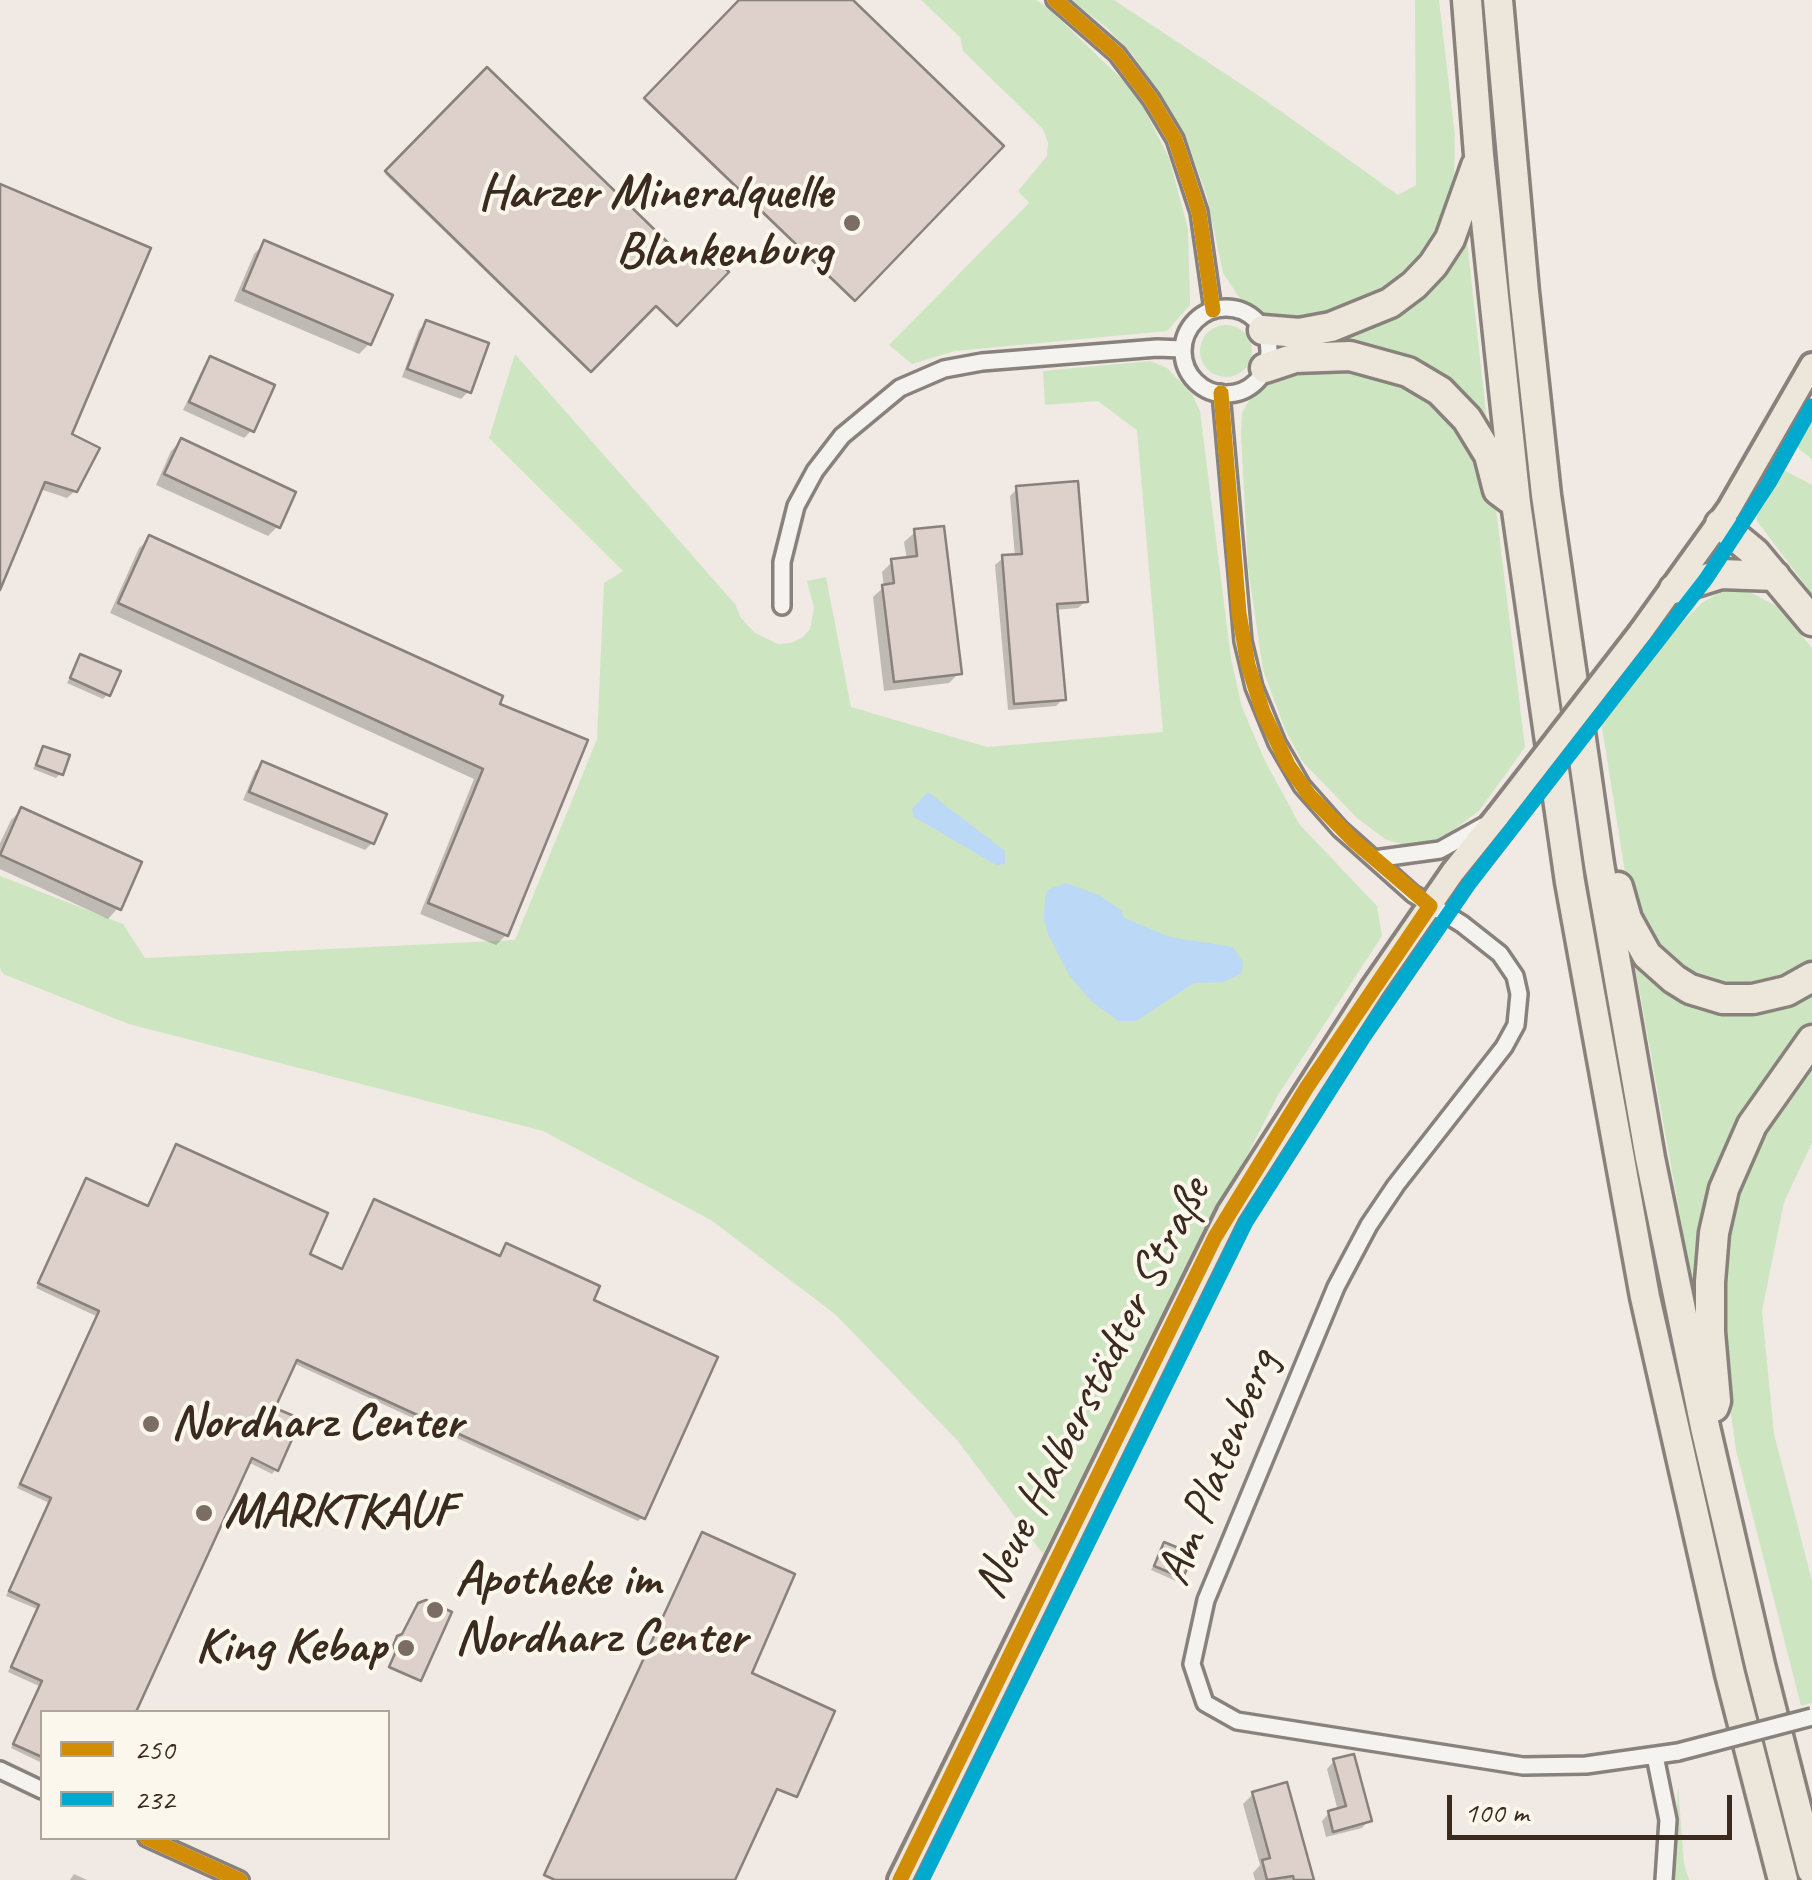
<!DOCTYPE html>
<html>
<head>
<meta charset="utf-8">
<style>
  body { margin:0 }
  #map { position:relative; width:1812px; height:1880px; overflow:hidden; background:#f1e9e3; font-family:Caveat,sans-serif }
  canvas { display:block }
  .legend { position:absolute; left:40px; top:1710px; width:350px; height:130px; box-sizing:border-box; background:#fbf7ec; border:2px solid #aea59a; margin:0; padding:12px 18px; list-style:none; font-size:30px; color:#3b2a1e }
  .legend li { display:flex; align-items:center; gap:20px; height:50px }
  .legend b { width:50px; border:2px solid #aea59a }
  .scale { position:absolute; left:1447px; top:1795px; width:285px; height:45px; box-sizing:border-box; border:5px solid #3b2a1e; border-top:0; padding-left:12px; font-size:30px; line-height:35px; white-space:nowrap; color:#3b2a1e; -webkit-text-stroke:8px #fbf7ec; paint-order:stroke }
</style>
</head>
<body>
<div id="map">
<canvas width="1812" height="1880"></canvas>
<ul class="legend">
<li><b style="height:12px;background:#d18d06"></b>250</li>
<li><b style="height:12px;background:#00a9ce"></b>232</li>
</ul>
<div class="scale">100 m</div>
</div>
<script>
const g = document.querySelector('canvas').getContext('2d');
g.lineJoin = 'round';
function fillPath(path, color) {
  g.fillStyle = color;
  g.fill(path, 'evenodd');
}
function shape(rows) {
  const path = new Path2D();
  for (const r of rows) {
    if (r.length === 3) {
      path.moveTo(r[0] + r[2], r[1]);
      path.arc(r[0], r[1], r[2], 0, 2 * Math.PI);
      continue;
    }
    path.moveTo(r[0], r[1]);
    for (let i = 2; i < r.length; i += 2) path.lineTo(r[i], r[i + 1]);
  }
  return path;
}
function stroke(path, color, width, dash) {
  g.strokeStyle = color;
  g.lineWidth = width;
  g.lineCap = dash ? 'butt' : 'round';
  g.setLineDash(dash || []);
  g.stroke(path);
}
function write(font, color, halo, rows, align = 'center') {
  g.font = font + ' Caveat,sans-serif';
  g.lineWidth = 8;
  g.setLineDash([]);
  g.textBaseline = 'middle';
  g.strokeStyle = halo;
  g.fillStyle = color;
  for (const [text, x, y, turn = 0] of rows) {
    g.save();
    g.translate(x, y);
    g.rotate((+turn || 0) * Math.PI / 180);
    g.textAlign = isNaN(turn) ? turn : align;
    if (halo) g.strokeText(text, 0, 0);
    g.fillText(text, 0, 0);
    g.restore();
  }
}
fillPath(shape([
  [921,0,1036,0,1049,9,1136,93,1169,158,1188,229,1190,305,1167,331,955,351,912,364,889,345,1029,203,1018,191,1047,156,1048,143,1043,129,963,51,960,37],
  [1071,0,1114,0,1265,100,1398,195,1416,185,1415,0,1439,0,1455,136,1454,174,1449,211,1431,247,1406,278,1376,299,1302,325,1268,318,1241,300,1223,273,1207,197,1185,134,1133,55,1106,27],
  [1466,232,1487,422,1483,423,1406,358,1383,350,1344,347,1340,334],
  [1226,351,26],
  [515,354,735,604,741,618,755,633,778,644,791,643,802,638,810,629,814,608,807,581,826,577,851,707,987,747,1163,732,1137,430,1098,401,1045,405,1043,371,1150,361,1167,368,1192,394,1200,411,1231,659,1242,707,1265,761,1300,825,1377,906,1382,936,1278,1095,1043,1554,957,1440,835,1314,711,1220,543,1131,129,1024,3,974,0,968,0,876,123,924,145,958,515,940,597,739,604,583,623,571,489,438],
  [1376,367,1446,407,1485,467,1496,509,1525,747,1479,811,1445,836,1424,844,1404,845,1385,839,1357,818,1302,761,1285,729,1263,670,1248,567,1241,433,1242,413,1248,402,1285,370],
  [1812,398,1812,459,1799,449,1795,430],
  [1782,469,1812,485,1812,594,1757,521,1757,491,1769,472],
  [1725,589,1752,593,1778,607,1812,648,1812,963,1780,982,1738,992,1701,983,1647,943,1629,897,1600,715,1652,653,1702,603],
  [1642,963,1692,1003,1728,1013,1764,1009,1812,987,1812,1022,1772,1080,1701,1279,1692,1282,1635,966],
  [1812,1062,1812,1143,1784,1202,1762,1311,1774,1434,1812,1581,1812,1703,1801,1706,1736,1450,1725,1369,1722,1277,1734,1201,1755,1149],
  [1678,1786,1684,1864,1689,1880,1673,1880]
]), '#cde6c1');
fillPath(shape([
  [928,792,1005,851,1005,864,996,865,914,817,912,809],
  [1066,883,1099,895,1121,910,1124,918,1170,937,1233,947,1243,962,1241,974,1224,982,1194,983,1137,1021,1118,1021,1090,1000,1069,975,1048,934,1044,920,1045,896,1049,889]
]), '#bbd8f6');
fillPath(shape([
  [742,0,850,0,1000,146,852,300,645,101],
  [487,70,692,270,725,272,674,325,653,305,588,371,385,174],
  [0,187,69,435,75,491,67,498,40,489,0,584],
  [265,243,369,344,359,354,234,301,254,254],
  [426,323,469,391,461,399,402,377,419,330],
  [211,359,252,430,244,438,183,410,204,366],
  [181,441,278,526,268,536,156,485,171,451],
  [1017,489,1086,601,1078,608,1055,610,1063,699,1056,706,1008,710,995,565,1003,558,1015,557,1010,496],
  [915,532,959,673,949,683,884,691,873,597,884,587,882,572,892,562,907,560,904,542],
  [150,538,497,705,506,935,496,945,420,914,474,779,110,613,139,548],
  [81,657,108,694,103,699,67,683],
  [43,749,61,773,56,778,33,769],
  [263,764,372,843,365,850,243,800,255,771],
  [21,810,118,908,108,919,0,869,0,843,11,820],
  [177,1147,306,1255,341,1271,375,1202,499,1258,507,1246,590,1301,643,1517,638,1521,293,1363,272,1409,276,1469,272,1474,248,1462,133,1712,42,1712,42,1763,11,1748,39,1686,8,1672,37,1609,6,1596,49,1503,17,1488,96,1316,36,1288,87,1181,147,1208],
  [1165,1545,1181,1576,1176,1581,1151,1570],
  [394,1645,419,1680,418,1681,390,1669,396,1655],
  [1334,1761,1369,1820,1362,1828,1326,1837,1322,1821,1329,1813,1338,1811,1327,1769],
  [1253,1794,1312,1880,1255,1880,1253,1873,1260,1865,1243,1804],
  [74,1874,87,1880,70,1880]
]), '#0003');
const building = shape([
  [739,0,853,0,1004,146,855,301,644,98,739,0],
  [487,67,692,266,707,251,729,272,677,326,656,306,591,372,385,171,487,67],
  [0,184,151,248,72,434,100,448,77,492,45,482,0,590,0,184],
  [264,240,393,295,371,345,243,290,264,240],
  [426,320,489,343,471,393,407,369,426,320],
  [210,356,275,385,254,432,189,402,210,356],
  [181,438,296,492,280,528,164,474,181,438],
  [1078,481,1088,602,1057,604,1066,700,1014,704,1002,555,1022,554,1016,486,1078,481],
  [944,526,962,674,894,682,882,585,894,583,891,559,917,556,914,529,944,526],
  [149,535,503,696,500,704,588,740,508,936,428,903,483,769,118,603,149,535],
  [80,654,121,671,110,696,70,678,80,654],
  [43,746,70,755,63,775,36,765,43,746],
  [262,761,387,814,374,844,249,792,262,761],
  [21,807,142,862,121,910,0,855,21,807],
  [176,1144,328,1213,310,1254,342,1269,374,1199,500,1256,506,1243,600,1286,594,1300,718,1357,645,1519,297,1360,275,1408,301,1419,278,1471,252,1458,136,1712,42,1712,42,1757,13,1744,42,1681,11,1667,39,1605,9,1591,51,1498,20,1484,99,1311,38,1283,86,1178,148,1206,176,1144],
  [702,1532,795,1574,752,1673,835,1711,797,1797,777,1789,735,1880,555,1880,544,1875,702,1532],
  [1164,1542,1193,1554,1183,1578,1154,1566,1164,1542],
  [426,1600,452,1612,421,1681,389,1667,396,1651,393,1646,397,1636,402,1634,418,1603,426,1600],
  [1354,1754,1372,1821,1333,1832,1328,1811,1346,1806,1333,1759,1354,1754],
  [1287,1782,1314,1880,1294,1880,1293,1876,1267,1880,1262,1860,1270,1858,1252,1792,1287,1782]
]);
fillPath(building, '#ded0cb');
stroke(building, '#88817c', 2.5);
const minor = shape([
  [1055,0,1117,54,1151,99,1175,139,1199,212,1213,310],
  [1226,351,43],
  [1221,393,1243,641,1254,687,1277,743,1302,786,1340,829,1413,894,1462,924,1500,954,1515,976,1519,994,1516,1025,1504,1047,1396,1185,1369,1225,1336,1287,1206,1600,1192,1664,1205,1703,1237,1721,1523,1766,1586,1765,1678,1752],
  [782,606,782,562,796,506,815,471,842,436,900,388,944,369,982,362,1157,348,1183,349],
  [1374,859,1440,850,1483,826],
  [1655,1756,1668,1820,1664,1880],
  [0,1770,42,1790],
  [147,1838,240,1880]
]);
const primary = shape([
  [1640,633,1729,509,1812,365],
  [900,1880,1229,1212,1372,989,1453,872,1498,816]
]);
const motorway = shape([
  [1467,0,1479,155,1516,503,1570,882,1645,1297,1730,1674,1783,1880],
  [1498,0,1524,292,1546,495,1599,864,1650,1158,1705,1427,1760,1665,1812,1870],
  [1263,330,1299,333,1331,327,1390,303,1414,285,1433,265,1450,239,1476,166],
  [1265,368,1295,358,1350,356,1408,372,1440,391,1467,419,1489,455,1498,490,1510,499],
  [1720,524,1755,553,1812,621],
  [1674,589,1721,574,1775,576],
  [1618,887,1627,919,1647,955,1674,979,1690,989,1723,999,1753,999,1787,991,1812,977],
  [1714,1407,1716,1401,1710,1332,1710,1282,1714,1233,1724,1189,1752,1125,1812,1040]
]);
stroke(minor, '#88817c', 22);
stroke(primary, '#88817c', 30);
stroke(motorway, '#88817c', 35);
stroke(minor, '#f5f3ef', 15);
stroke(primary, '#ece6db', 22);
stroke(motorway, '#ece6db', 28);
const minorBridge = shape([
  [1678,1752,1812,1717]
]);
const primaryBridge = shape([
  [1498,816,1640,633]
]);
stroke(minorBridge, '#88817c', 22, []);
stroke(primaryBridge, '#88817c', 30, []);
stroke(minorBridge, '#f5f3ef', 15);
stroke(primaryBridge, '#ece6db', 22);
stroke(shape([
  [1055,0,1117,54,1151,99,1175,139,1199,212,1213,310],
  [1221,393,1239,613,1248,665,1263,712,1288,765,1309,795,1353,840,1430,906],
  [147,1838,240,1880],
  [900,1880,1215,1237,1307,1087,1430,906]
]), '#d18d06', 15);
stroke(shape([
  [922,1880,1246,1222,1365,1035,1469,884,1706,579,1769,483,1812,406]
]), '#00a9ce', 15);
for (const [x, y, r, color] of [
  [852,223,10,"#7b6d63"],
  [151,1424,10,"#7b6d63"],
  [204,1513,10,"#7b6d63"],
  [435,1610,10,"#7b6d63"],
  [406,1648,10,"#7b6d63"]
]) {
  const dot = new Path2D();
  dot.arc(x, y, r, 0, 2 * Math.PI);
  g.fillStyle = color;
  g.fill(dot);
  stroke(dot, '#fbf7ec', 4);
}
write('bold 50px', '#3b2a1e', '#fbf7ec', [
  ["Harzer Mineralquelle",832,194,"right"],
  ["Blankenburg",832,252,"right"],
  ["Nordharz Center",171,1424],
  ["MARKTKAUF",224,1513],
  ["Apotheke im",455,1581],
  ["Nordharz Center",455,1639],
  ["King Kebap",386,1648,"right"]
], 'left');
write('50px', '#3b2a1e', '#fbf7ec', [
  ["Neue Halberstädter Straße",1093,1389,-63],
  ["Am Platenberg",1219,1468,-68]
]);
</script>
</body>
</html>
